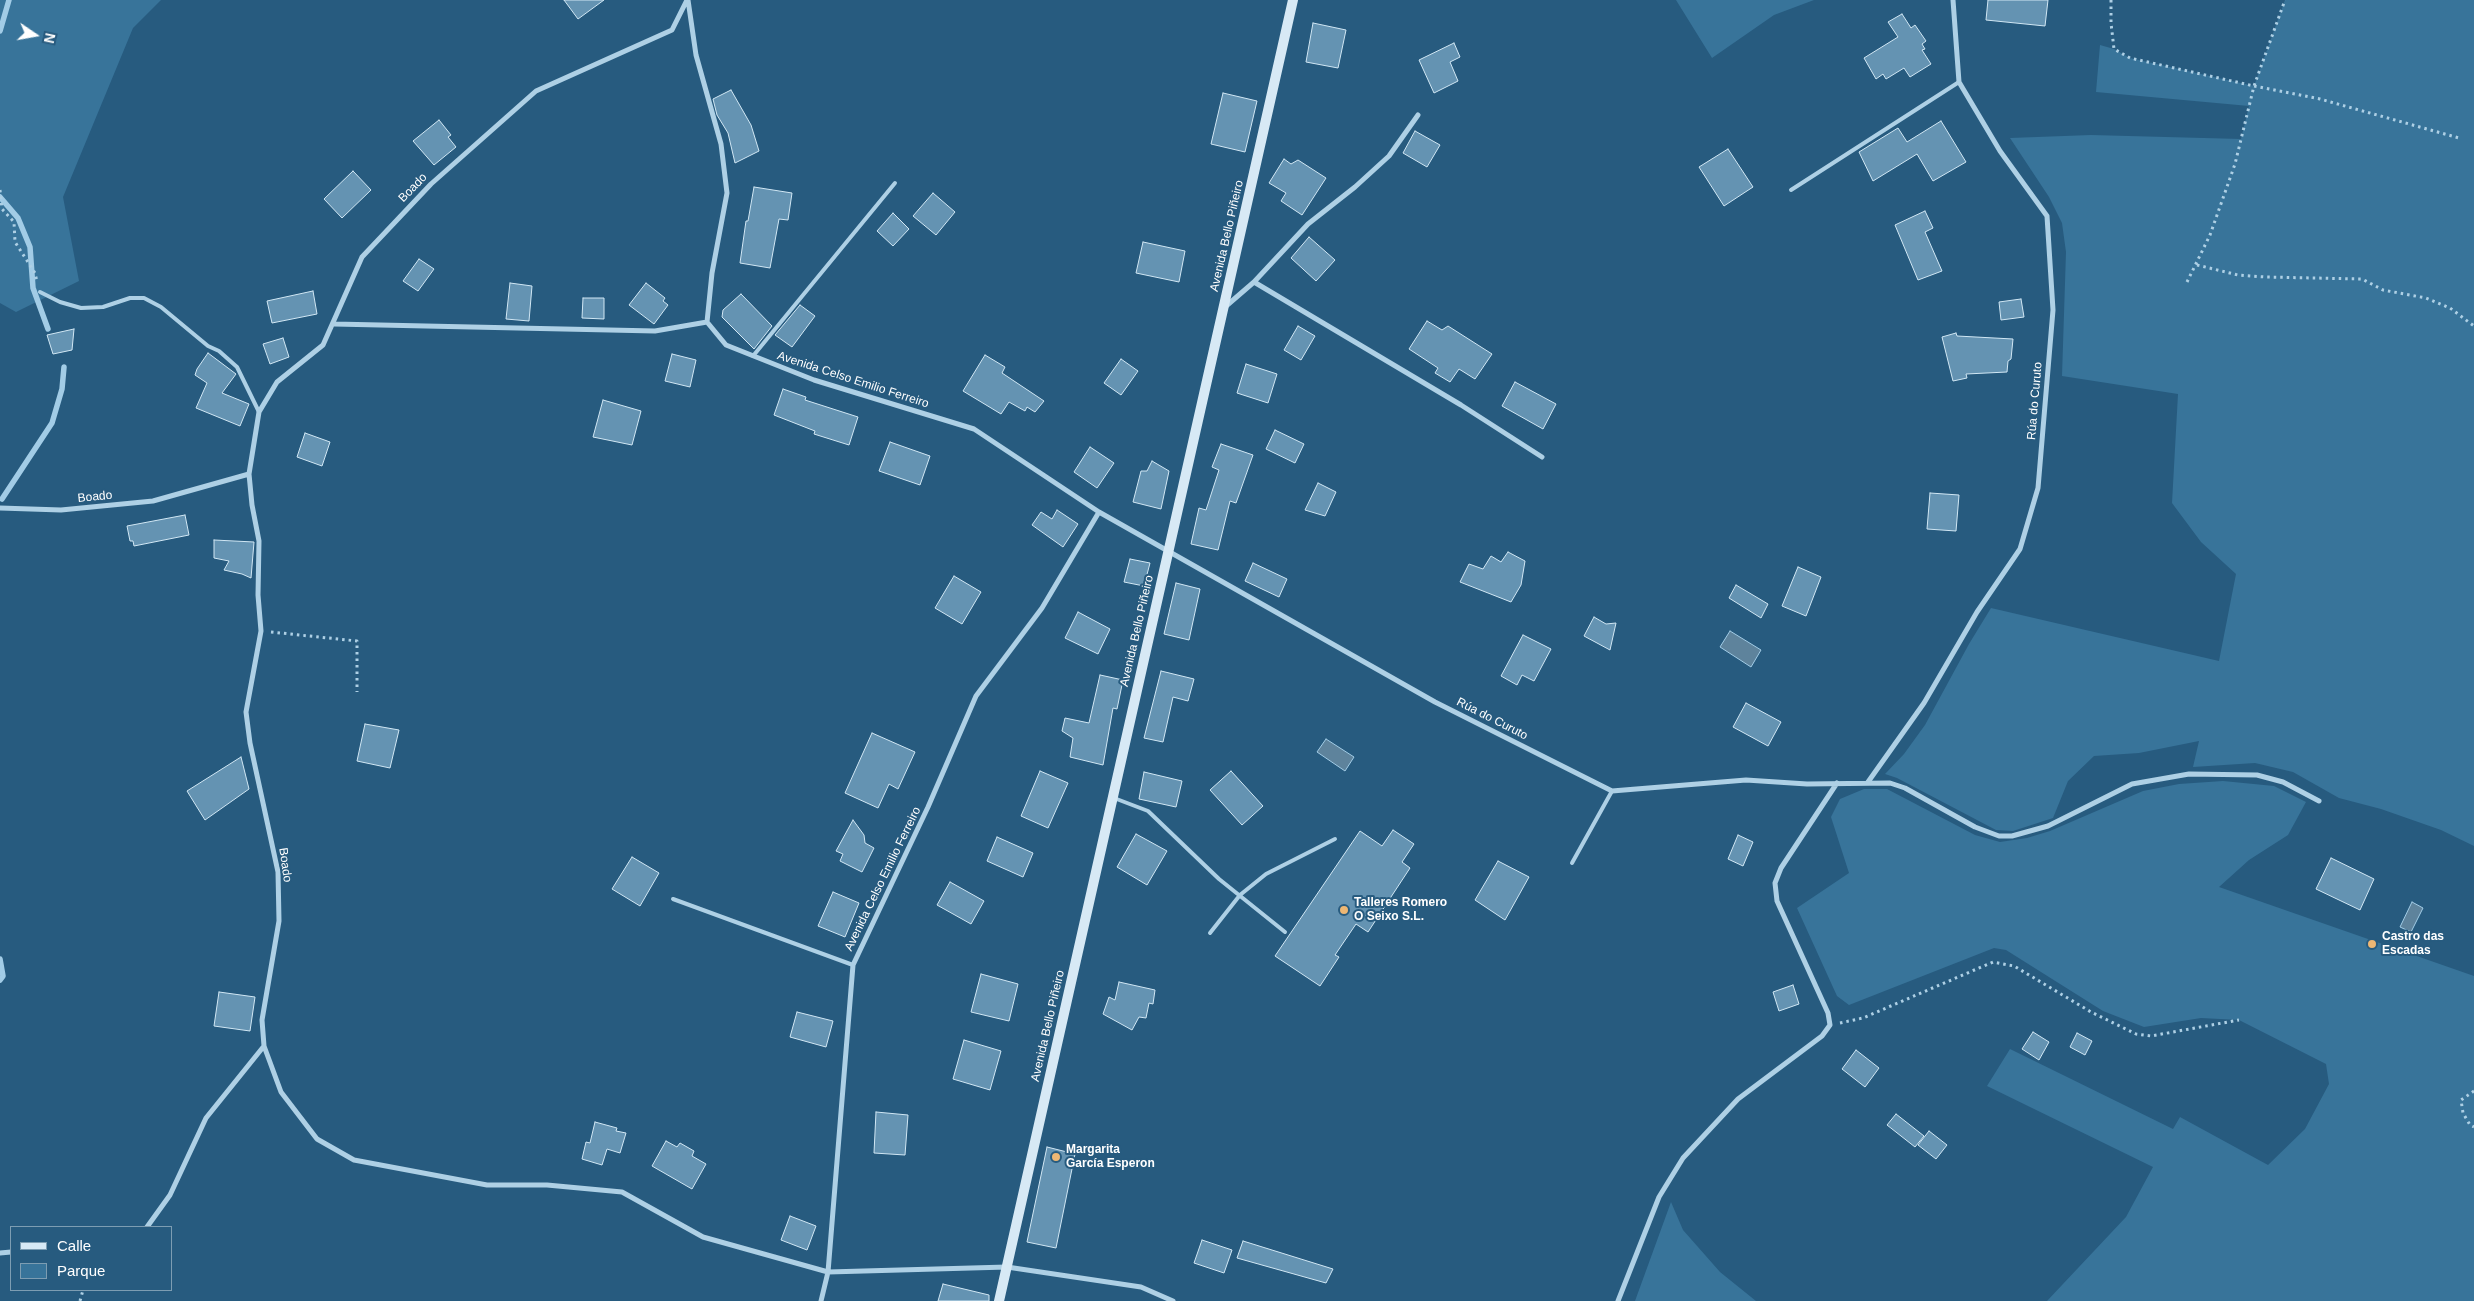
<!DOCTYPE html>
<html>
<head>
<meta charset="utf-8">
<style>
  body { margin:0 }
  #map { position:relative; width:2474px; height:1301px; overflow:hidden; background:#275b7f; font-family:Arial,sans-serif }
  canvas { display:block }
  .legend { position:absolute; left:10px; top:1226px; width:162px; height:65px; box-sizing:border-box; background:#275b7f; border:1px solid #7d9db2; margin:0; padding:6px 9px; list-style:none; font-size:15px; color:#fff }
  .legend li { display:flex; align-items:center; gap:10px; height:25px }
  .legend b { width:25px; border:1px solid #7d9db2 }
  .north { position:absolute; left:10px; top:10px; width:50px; height:50px; -webkit-text-stroke:4px #275b7f; paint-order:stroke; rotate:102deg; font-size:14px; font-weight:700; line-height:20px; text-align:center; color:#fff }
  .north::after { content:''; display:block; margin:auto; width:18px; height:22px; background:#fff; clip-path:polygon(50% 0,100% 100%,50% 72%,0 100%) }
</style>
</head>
<body>
<div id="map">
<canvas width="2474" height="1301"></canvas>
<ul class="legend">
<li><b style="height:6px;background:#d7e9f5"></b>Calle</li>
<li><b style="height:14px;background:#38749a"></b>Parque</li>
</ul>
<div class="north">N</div>
</div>
<script>
const g = document.querySelector('canvas').getContext('2d');
g.lineJoin = 'round';
function fillPath(path, color) {
  g.fillStyle = color;
  g.fill(path, 'evenodd');
}
function shape(rows) {
  const path = new Path2D();
  for (const r of rows) {
    path.moveTo(r[0], r[1]);
    for (let i = 2; i < r.length; i += 2) path.lineTo(r[i], r[i + 1]);
  }
  return path;
}
function stroke(path, color, width, dash) {
  g.strokeStyle = color;
  g.lineWidth = width;
  g.lineCap = dash ? 'butt' : 'round';
  g.setLineDash(dash || []);
  g.stroke(path);
}
function write(font, color, halo, rows, align = 'center') {
  g.font = font + ' Arial,sans-serif';
  g.lineWidth = 4;
  g.setLineDash([]);
  g.textBaseline = 'middle';
  g.strokeStyle = halo;
  g.fillStyle = color;
  for (const [text, x, y, turn = 0] of rows) {
    g.save();
    g.translate(x, y);
    g.rotate((+turn || 0) * Math.PI / 180);
    g.textAlign = isNaN(turn) ? turn : align;
    if (halo) g.strokeText(text, 0, 0);
    g.fillText(text, 0, 0);
    g.restore();
  }
}
fillPath(shape([
  [0,0,161,0,133,28,63,197,79,281,16,312,0,303],
  [1676,0,1814,0,1774,15,1712,58],
  [2285,0,2474,0,2474,846,2441,830,2381,809,2339,798,2293,772,2255,763,2193,767,2199,741,2139,753,2094,756,2068,781,2053,818,2013,831,1996,830,1897,778,1885,774,1904,754,1925,725,1969,644,1991,608,2219,661,2236,574,2201,542,2172,503,2178,394,2062,376,2066,252,2062,223,2049,197,2010,138,2091,135,2241,139,2249,106,2096,92,2100,45,2114,49,2130,58,2254,86],
  [2223,781,2274,786,2306,802,2288,835,2249,860,2219,887,2474,976,2474,1301,2047,1301,2126,1217,2153,1167,1987,1086,2010,1049,2173,1129,2180,1117,2268,1165,2305,1129,2329,1084,2326,1064,2239,1020,2201,1018,2144,1027,2103,1011,2006,950,1994,948,1849,1005,1837,996,1797,908,1849,873,1831,817,1840,799,1864,789,1887,789,1975,835,2000,842,2027,838,2050,831,2143,791,2179,784],
  [1671,1202,1683,1230,1720,1272,1756,1301,1635,1301]
]), '#38749a');
const water = shape([
  [1730,631,1761,650,1751,667,1720,647,1730,631],
  [1326,739,1354,757,1345,771,1317,752,1326,739],
  [2412,902,2423,908,2411,932,2400,927,2412,902]
]);
fillPath(water, '#5e839c');
stroke(water, '#a2cce6', 1);
stroke(shape([
  [0,31,9,0],
  [0,197,18,218,30,247,33,288,48,329],
  [2,499,52,423,62,389,64,367],
  [0,959,3,976,0,980]
]), '#a2cce6', 5.5);
const building = shape([
  [564,0,604,0,578,19,564,0],
  [1988,0,2048,0,2045,26,1986,20,1988,0],
  [1902,14,1911,28,1915,25,1926,41,1922,44,1925,49,1922,50,1931,64,1910,77,1904,68,1886,79,1883,74,1876,79,1864,58,1898,37,1888,22,1902,14],
  [1313,23,1346,30,1338,68,1306,62,1313,23],
  [1454,43,1460,57,1450,62,1458,81,1434,93,1419,60,1454,43],
  [731,90,751,125,759,151,735,163,728,133,717,115,713,99,731,90],
  [1223,93,1257,101,1245,152,1211,144,1223,93],
  [439,120,451,135,448,137,456,147,434,165,413,141,439,120],
  [1941,121,1966,162,1933,181,1917,154,1873,181,1859,152,1898,128,1907,142,1941,121],
  [1415,131,1440,145,1427,167,1403,153,1415,131],
  [1728,149,1753,187,1724,206,1699,167,1728,149],
  [1284,159,1291,164,1298,160,1326,178,1302,215,1281,201,1286,193,1269,183,1284,159],
  [353,171,371,190,342,218,324,199,353,171],
  [754,187,792,193,788,220,779,219,770,268,740,263,746,221,748,221,754,187],
  [933,193,955,212,936,235,913,216,933,193],
  [1925,211,1933,228,1925,232,1942,271,1918,280,1895,225,1925,211],
  [893,213,909,229,893,246,877,231,893,213],
  [1309,237,1335,260,1316,281,1291,258,1309,237],
  [1143,242,1185,251,1179,282,1136,273,1143,242],
  [419,259,434,269,418,291,403,281,419,259],
  [510,283,532,286,529,321,506,319,510,283],
  [646,283,665,298,663,301,668,305,654,324,629,305,646,283],
  [313,291,317,314,272,323,267,301,313,291],
  [741,294,772,326,754,349,722,317,723,310,741,294],
  [583,298,604,298,604,319,582,318,583,298],
  [2021,299,2024,317,2001,320,1999,302,2021,299],
  [800,305,815,316,792,347,775,335,800,305],
  [1427,321,1442,330,1448,326,1492,354,1475,379,1459,369,1450,382,1435,373,1438,368,1409,349,1427,321],
  [1298,326,1315,336,1301,360,1284,350,1298,326],
  [74,329,72,350,53,354,47,335,74,329],
  [1956,333,1957,336,2013,339,2011,359,2008,361,2007,372,1966,374,1967,378,1953,381,1942,337,1956,333],
  [283,338,289,357,270,364,263,344,283,338],
  [208,353,236,374,222,393,249,404,240,426,196,408,207,383,195,375,197,369,208,353],
  [672,354,696,360,690,387,665,381,672,354],
  [985,355,1005,367,1002,373,1044,401,1035,412,1027,407,1025,411,1009,402,1001,414,963,391,985,355],
  [1121,359,1138,371,1121,395,1104,383,1121,359],
  [1246,364,1277,374,1268,403,1237,393,1246,364],
  [1515,382,1556,404,1543,429,1502,406,1515,382],
  [783,389,806,397,805,400,858,417,849,445,814,434,815,431,774,415,783,389],
  [603,400,641,411,632,445,593,437,603,400],
  [1275,430,1304,444,1295,463,1266,449,1275,430],
  [305,433,330,442,322,466,297,457,305,433],
  [890,442,930,456,920,485,879,471,890,442],
  [1221,444,1253,455,1236,503,1230,501,1218,550,1191,544,1199,508,1206,510,1219,470,1212,467,1221,444],
  [1090,447,1114,463,1097,488,1074,472,1090,447],
  [1152,461,1169,471,1161,509,1133,502,1141,471,1147,471,1152,461],
  [1318,483,1336,492,1325,516,1305,510,1318,483],
  [1930,493,1959,495,1956,531,1927,529,1930,493],
  [1057,510,1078,524,1063,547,1032,525,1041,512,1052,519,1057,510],
  [185,515,189,535,134,546,133,541,130,541,127,526,185,515],
  [214,540,254,542,251,578,242,574,224,570,229,561,214,558,214,540],
  [1508,552,1525,561,1521,585,1511,602,1460,582,1469,564,1483,569,1491,556,1501,562,1508,552],
  [1130,559,1150,563,1144,586,1124,582,1130,559],
  [1253,563,1287,579,1279,597,1245,581,1253,563],
  [1798,567,1821,577,1806,616,1782,606,1798,567],
  [954,576,981,592,962,624,935,608,954,576],
  [1176,583,1200,589,1189,640,1164,634,1176,583],
  [1736,585,1768,604,1761,618,1729,598,1736,585],
  [1078,612,1110,629,1098,654,1065,638,1078,612],
  [1594,617,1606,624,1616,623,1610,650,1584,636,1594,617],
  [1523,635,1551,649,1534,681,1522,675,1517,685,1501,676,1523,635],
  [1161,671,1194,679,1188,701,1173,697,1163,742,1144,738,1161,671],
  [1100,675,1123,680,1117,709,1113,708,1103,765,1070,757,1073,738,1062,731,1065,718,1089,723,1100,675],
  [1746,703,1781,722,1768,746,1733,727,1746,703],
  [365,724,399,730,390,768,357,761,365,724],
  [872,733,915,752,898,789,889,784,878,808,845,793,872,733],
  [241,757,249,789,205,820,187,791,241,757],
  [1040,771,1068,783,1048,828,1021,816,1040,771],
  [1231,771,1263,806,1242,825,1210,790,1231,771],
  [1144,772,1182,781,1176,807,1139,799,1144,772],
  [853,820,864,835,865,843,874,848,862,872,840,861,843,854,836,851,853,820],
  [1393,830,1414,844,1402,862,1410,868,1368,932,1356,924,1335,955,1339,957,1320,986,1275,956,1360,831,1382,846,1393,830],
  [1136,834,1167,851,1147,885,1117,867,1136,834],
  [1738,835,1753,842,1743,866,1728,859,1738,835],
  [997,837,1033,853,1023,877,987,861,997,837],
  [632,857,659,873,640,906,612,889,632,857],
  [2331,858,2374,879,2360,910,2316,889,2331,858],
  [1498,861,1529,877,1505,920,1475,900,1498,861],
  [950,882,984,901,971,924,937,905,950,882],
  [833,892,859,903,845,937,818,926,833,892],
  [981,974,1018,984,1009,1021,971,1012,981,974],
  [1119,982,1155,990,1153,1004,1149,1003,1146,1018,1139,1017,1132,1030,1103,1014,1109,997,1115,1000,1119,982],
  [1793,985,1799,1004,1779,1011,1773,992,1793,985],
  [219,992,255,997,250,1031,214,1026,219,992],
  [797,1012,833,1021,826,1047,790,1037,797,1012],
  [2033,1032,2049,1042,2039,1060,2022,1049,2033,1032],
  [2077,1033,2092,1041,2085,1055,2070,1047,2077,1033],
  [964,1040,1001,1051,990,1090,953,1079,964,1040],
  [1856,1050,1879,1068,1865,1087,1842,1069,1856,1050],
  [876,1112,908,1115,905,1155,874,1153,876,1112],
  [1896,1114,1924,1136,1915,1147,1887,1125,1896,1114],
  [595,1122,617,1128,616,1131,626,1133,620,1153,607,1149,602,1165,582,1159,586,1142,590,1143,595,1122],
  [1929,1131,1947,1145,1936,1159,1918,1145,1929,1131],
  [666,1141,677,1147,680,1143,694,1151,692,1156,706,1164,692,1189,652,1166,666,1141],
  [1047,1147,1075,1154,1056,1248,1027,1242,1047,1147],
  [790,1216,816,1226,807,1250,781,1240,790,1216],
  [1202,1240,1232,1250,1224,1273,1194,1263,1202,1240],
  [1243,1241,1333,1269,1326,1283,1237,1258,1243,1241],
  [943,1284,989,1295,989,1301,938,1301,943,1284]
]);
fillPath(building, '#6493b2');
stroke(building, '#d1e7f4', 1);
stroke(shape([
  [2111,0,2111,23,2114,49,2130,58,2254,86,2285,0],
  [0,190,2,209,14,222,15,242,35,273,37,282],
  [2197,265,2238,275,2265,277,2362,279,2383,290,2426,298,2450,308,2474,326],
  [2187,282,2210,235,2235,164,2254,86,2320,99,2459,138],
  [271,632,357,641,357,692],
  [1840,1023,1863,1018,1993,962,2014,966,2091,1012,2136,1034,2151,1036,2239,1020],
  [2474,1091,2461,1100,2463,1113,2470,1125,2474,1127],
  [80,1301,83,1290]
]), '#aed0e5', 3, [2.5, 4]);
stroke(shape([
  [1791,190,1959,82],
  [40,292,60,302,81,308,103,307,130,298,144,298,161,307,208,346,219,351,237,367,259,412],
  [753,356,895,183],
  [1114,798,1148,811,1219,879,1285,932],
  [1572,863,1612,791],
  [673,899,853,965],
  [1210,933,1240,895,1266,874,1335,839]
]), '#aed0e5', 4);
stroke(shape([
  [688,0,696,55,721,144,727,193,712,273,707,322,726,345,814,380,974,429,1099,512,1435,702,1612,791,1746,780,1807,784,1890,783,1905,788,1975,827,1999,836,2012,836,2048,826,2132,784,2189,774,2257,775,2283,782,2319,801],
  [1254,282,1308,224,1355,187,1389,156,1418,115],
  [1225,307,1254,282,1461,405,1542,457],
  [334,324,655,331,707,322],
  [0,508,61,510,153,501,249,474],
  [1868,782,1924,703,1977,612,2020,549,2038,488,2053,310,2047,216,2000,151,1959,82,1953,0],
  [264,1046,281,1092,317,1139,354,1160,487,1185,547,1185,622,1192,703,1237,828,1272,1007,1267,1141,1287,1173,1301],
  [147,1227,170,1195,206,1118,264,1046,262,1020,279,921,278,872,250,743,246,712,261,631,258,595,259,541,252,505,249,474,259,412,277,382,323,345,362,257,431,184,536,91,672,30,687,0],
  [0,1253,11,1252],
  [821,1301,828,1272,853,965,928,807,976,696,1042,608,1099,512],
  [1618,1301,1659,1197,1683,1158,1738,1099,1822,1036,1830,1025,1828,1013,1777,901,1775,883,1781,868,1837,783]
]), '#aed0e5', 5);
stroke(shape([
  [999,1301,1293,0]
]), '#d7e9f5', 10);
for (const [x, y, r, color] of [
  [1344,910,5,"#edb774"],
  [2372,944,5,"#edb774"],
  [1056,1157,5,"#edb774"]
]) {
  const dot = new Path2D();
  dot.arc(x, y, r, 0, 2 * Math.PI);
  g.fillStyle = color;
  g.fill(dot);
  stroke(dot, '#275b7f', 2);
}
write('12px', '#fff', '#275b7f', [
  ["Boado",413,188,-46],
  ["Avenida Bello Piñeiro",1227,236,-77],
  ["Avenida Celso Emilio Ferreiro",853,380,18],
  ["Rúa do Curuto",2035,401,-85],
  ["Boado",95,497,-6],
  ["Avenida Bello Piñeiro",1137,631,-77],
  ["Rúa do Curuto",1492,719,27],
  ["Boado",285,865,82],
  ["Avenida Celso Emilio Ferreiro",883,879,-64],
  ["Avenida Bello Piñeiro",1048,1026,-77]
]);
write('bold 12px', '#fff', '#275b7f', [
  ["Talleres Romero",1354,903],
  ["O Seixo S.L.",1354,917],
  ["Castro das",2382,937],
  ["Escadas",2382,951],
  ["Margarita",1066,1150],
  ["García Esperon",1066,1164]
], 'left');
</script>
</body>
</html>
